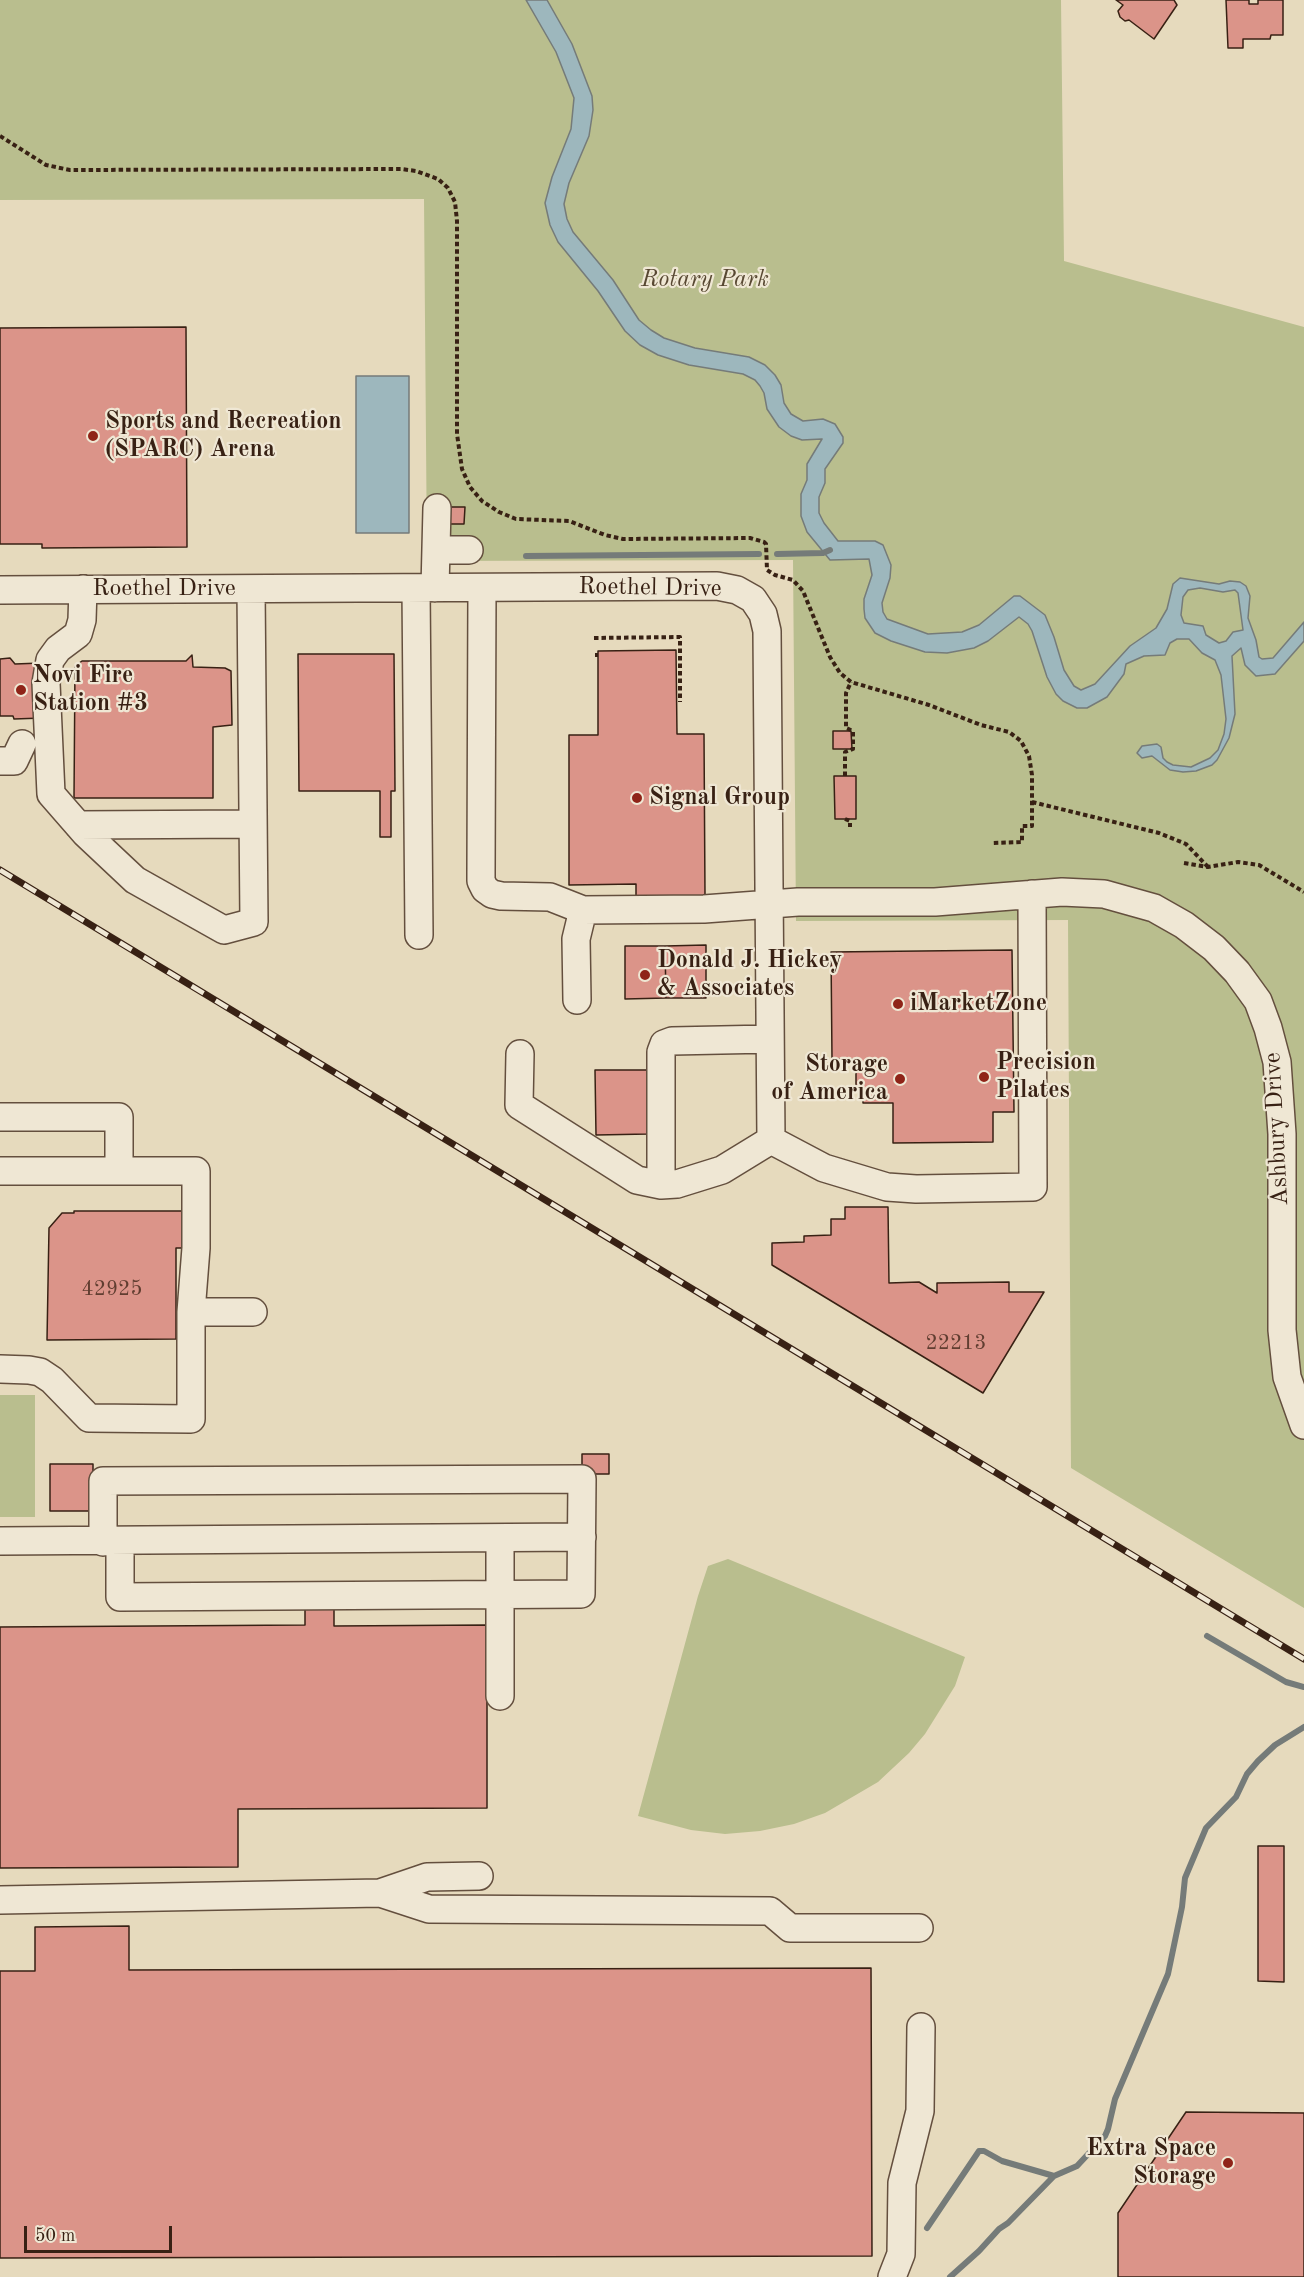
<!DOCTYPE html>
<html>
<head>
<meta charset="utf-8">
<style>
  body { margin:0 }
  #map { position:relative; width:1304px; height:2277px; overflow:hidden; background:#e6dabd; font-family:"Old Standard TT",serif }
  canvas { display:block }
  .scale { position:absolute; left:24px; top:2226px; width:148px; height:27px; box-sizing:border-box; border:3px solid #382114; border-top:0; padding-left:8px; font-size:18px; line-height:21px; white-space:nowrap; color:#382114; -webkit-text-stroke:4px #efe7d4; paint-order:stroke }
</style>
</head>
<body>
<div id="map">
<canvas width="1304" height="2277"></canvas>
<div class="scale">50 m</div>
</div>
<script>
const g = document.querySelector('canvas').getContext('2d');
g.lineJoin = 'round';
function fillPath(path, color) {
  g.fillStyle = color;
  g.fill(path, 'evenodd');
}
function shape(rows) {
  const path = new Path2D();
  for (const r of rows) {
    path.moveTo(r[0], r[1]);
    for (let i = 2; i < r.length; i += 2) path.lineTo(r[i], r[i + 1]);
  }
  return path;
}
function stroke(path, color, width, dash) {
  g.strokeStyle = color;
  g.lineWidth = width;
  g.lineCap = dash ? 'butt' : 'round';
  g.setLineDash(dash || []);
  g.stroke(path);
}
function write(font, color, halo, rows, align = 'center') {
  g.font = font + ' "Old Standard TT",serif';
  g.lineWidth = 4.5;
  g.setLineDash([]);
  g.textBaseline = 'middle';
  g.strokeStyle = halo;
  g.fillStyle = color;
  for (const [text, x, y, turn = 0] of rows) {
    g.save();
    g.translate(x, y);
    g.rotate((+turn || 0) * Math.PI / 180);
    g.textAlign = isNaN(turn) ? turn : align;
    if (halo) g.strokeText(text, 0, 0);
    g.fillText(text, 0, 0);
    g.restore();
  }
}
fillPath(shape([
  [0,0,1061,0,1064,261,1304,327,1304,1608,1071,1468,1068,920,796,921,793,560,427,561,424,199,0,200],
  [0,1395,35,1395,35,1517,0,1517],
  [728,1559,965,1657,955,1686,925,1734,909,1753,878,1782,825,1813,794,1824,760,1831,725,1834,691,1830,638,1816,698,1596,708,1566]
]), '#b9be8e');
const water = shape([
  [526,0,547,0,572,44,592,96,593,110,589,136,569,183,564,204,567,219,573,232,613,280,639,320,651,330,664,338,695,348,749,357,765,365,775,375,781,385,784,403,791,414,803,421,823,419,835,424,843,437,843,443,825,469,825,483,819,497,819,513,824,523,838,541,875,541,883,545,891,565,890,578,882,603,883,612,887,619,928,634,962,632,979,625,1014,596,1020,596,1045,615,1054,637,1064,670,1074,686,1081,690,1095,684,1130,646,1156,628,1167,609,1173,584,1180,578,1219,584,1230,581,1240,582,1246,586,1250,596,1248,618,1256,640,1259,657,1262,659,1273,658,1304,622,1304,641,1275,674,1256,676,1245,665,1241,648,1232,656,1235,714,1229,738,1217,760,1212,765,1196,771,1183,772,1170,770,1152,756,1142,758,1137,753,1142,746,1157,744,1161,747,1163,758,1167,762,1173,765,1191,767,1210,758,1218,750,1224,734,1226,719,1221,675,1215,660,1202,653,1189,639,1177,639,1170,643,1165,655,1144,656,1126,664,1124,674,1107,697,1087,708,1077,708,1063,701,1056,694,1047,677,1032,631,1028,624,1019,617,988,641,974,648,947,653,925,652,891,641,875,633,865,618,864,609,864,599,872,575,869,559,830,560,807,532,801,516,801,494,807,480,807,464,822,439,802,440,791,436,779,427,767,409,764,393,760,386,755,380,743,374,689,365,658,355,640,345,625,331,598,291,558,242,550,225,545,203,552,177,571,129,574,98,556,52,526,0],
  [1200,588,1223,592,1235,590,1238,593,1243,630,1233,632,1226,641,1219,643,1206,635,1203,626,1184,623,1181,615,1183,597,1188,590,1200,588],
  [356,376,409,376,409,533,356,533,356,376]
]);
fillPath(water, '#9db7bd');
stroke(water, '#757b79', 1.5);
stroke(shape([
  [777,554,823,553,830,550],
  [526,556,759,554],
  [1207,1636,1286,1682,1304,1687],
  [927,2228,979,2151,984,2151,1002,2161,1054,2176],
  [950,2277,979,2251,999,2229,1008,2223,1054,2176,1077,2166,1105,2136,1108,2129,1115,2099,1168,1974,1182,1907,1185,1878,1206,1828,1236,1797,1247,1774,1258,1761,1275,1745,1304,1727]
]), '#757b79', 6);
const building = shape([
  [1116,0,1174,0,1177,5,1154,39,1129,20,1125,21,1120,17,1118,11,1123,5,1116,0],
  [1226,0,1249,0,1249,4,1258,4,1258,0,1283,0,1283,35,1271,35,1270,39,1243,39,1243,48,1228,48,1226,0],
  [186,327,187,547,42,548,42,544,0,544,0,328,186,327],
  [444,507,465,507,464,524,443,524,444,507],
  [676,650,677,734,704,734,705,896,636,897,636,884,569,885,569,735,598,735,598,651,676,650],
  [298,654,394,654,395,791,391,791,391,837,380,837,380,791,299,791,298,654],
  [192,655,193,667,225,668,231,671,232,725,213,727,213,798,74,798,75,666,82,661,186,661,192,655],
  [10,658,15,664,41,663,42,718,14,719,13,716,0,716,0,659,10,658],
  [833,731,851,731,852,749,833,749,833,731],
  [834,776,856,776,856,819,835,819,834,776],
  [706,945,706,998,666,998,665,946,706,945],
  [625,946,665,946,666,998,625,999,625,946],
  [1012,950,1014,1112,993,1112,993,1142,893,1143,893,1103,863,1103,863,1091,856,1091,856,1059,832,1059,831,952,1012,950],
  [595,1070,647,1070,648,1134,596,1135,595,1070],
  [845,1207,888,1207,889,1283,919,1282,937,1293,937,1283,1009,1282,1009,1292,1044,1292,983,1393,772,1265,772,1243,804,1242,804,1236,831,1235,831,1219,845,1219,845,1207],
  [74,1211,187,1211,187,1233,182,1233,182,1248,176,1248,176,1339,47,1340,49,1228,62,1213,74,1213,74,1211],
  [582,1454,609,1454,609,1474,582,1474,582,1454],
  [50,1464,93,1464,93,1511,50,1511,50,1464],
  [305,1608,334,1608,334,1626,487,1625,487,1808,238,1809,238,1867,0,1868,0,1627,305,1625,305,1608],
  [1258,1846,1284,1846,1284,1982,1258,1981,1258,1846],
  [129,1926,129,1970,871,1968,872,2256,0,2258,0,1971,35,1971,35,1927,129,1926],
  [1186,2112,1304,2113,1304,2277,1118,2277,1118,2213,1186,2112]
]);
fillPath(building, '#db9489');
stroke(building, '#382114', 1.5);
const minor = shape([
  [436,550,469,550],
  [416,588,419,935],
  [435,588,437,508],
  [482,588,481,871,481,881,485,889,492,894,501,896,550,897,583,910,704,909,798,902,935,902,1062,892,1104,894,1154,908,1184,925,1214,948,1237,972,1258,1001,1268,1028,1277,1062,1282,1134,1282,1330,1287,1377,1304,1425],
  [83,589,82,620,78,634,58,649,50,660,46,683,51,794,85,833,135,880,224,930,254,922,251,589],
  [0,590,717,586,737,590,753,599,763,614,767,631,771,1140],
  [0,761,14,761,22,744],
  [78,825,253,824],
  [577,1000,576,939,583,910],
  [520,1054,519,1105,637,1180,661,1185,677,1184,722,1170,771,1140],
  [0,1117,119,1117,119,1170],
  [771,1140,824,1168,887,1187,916,1189,1033,1187,1032,894],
  [0,1171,196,1171,196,1248,191,1312,191,1419,89,1418,52,1380,40,1372,29,1370,0,1369],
  [661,1185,661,1052,664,1044,672,1041,770,1039],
  [191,1312,253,1312],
  [0,1541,582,1537],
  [103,1542,103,1481,582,1479,581,1594,120,1597,120,1542],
  [500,1696,500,1538],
  [380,1893,429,1909,770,1911,790,1928,919,1928],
  [0,1900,380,1893,427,1877,479,1876],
  [892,2277,901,2254,902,2183,920,2111,921,2027]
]);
stroke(minor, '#644f3e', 30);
stroke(shape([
  [0,136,46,165,70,170,401,169,416,171,438,179,448,188,455,202,457,221,457,434,462,469,470,487,482,501,499,512,516,519,569,521,605,535,623,539,750,538,764,542,766,544,767,570,775,575,793,580,803,591,830,657,840,673,851,682,929,705,981,725,1009,732,1021,741,1029,756,1032,775,1032,826,1022,826,1022,842,992,843],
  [594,638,680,637,680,702],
  [595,655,598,655],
  [845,776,845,752,853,749,853,731,846,728,846,693,851,682],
  [1032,802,1159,833,1186,844,1208,867],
  [845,819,850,821,850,827],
  [1184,863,1208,867,1238,862,1259,865,1304,892]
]), '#382114', 4, [4.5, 3]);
stroke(minor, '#efe7d4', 27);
const rail = shape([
  [0,870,1304,1659]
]);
stroke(rail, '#382114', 7);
stroke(rail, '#efe7d4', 4.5, [14]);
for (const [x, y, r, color] of [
  [93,436,6,"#8f2418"],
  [21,690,6,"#8f2418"],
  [637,798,6,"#8f2418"],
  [645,975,6,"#8f2418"],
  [898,1004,6,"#8f2418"],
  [984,1077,6,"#8f2418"],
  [900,1079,6,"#8f2418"],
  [1228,2163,6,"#8f2418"]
]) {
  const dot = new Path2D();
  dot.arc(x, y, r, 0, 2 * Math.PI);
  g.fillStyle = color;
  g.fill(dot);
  stroke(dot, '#efe7d4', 2);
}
write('21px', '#613e31', null, [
  ["42925",112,1289],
  ["22213",956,1343]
]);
write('italic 24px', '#584832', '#efe7d4', [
  ["Rotary Park",705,280]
]);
write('bold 24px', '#382114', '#efe7d4', [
  ["Sports and Recreation",105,422],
  ["(SPARC) Arena",105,450],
  ["Novi Fire",33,676],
  ["Station #3",33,704],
  ["Signal Group",649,798],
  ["Donald J. Hickey",657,961],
  ["& Associates",657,989],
  ["iMarketZone",910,1004],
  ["Precision",996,1063],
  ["Pilates",996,1091],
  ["Storage",888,1065,"right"],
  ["of America",888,1093,"right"],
  ["Extra Space",1216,2149,"right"],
  ["Storage",1216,2177,"right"]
], 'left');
write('24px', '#382114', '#efe7d4', [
  ["Roethel Drive",650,588,1],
  ["Roethel Drive",164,589],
  ["Ashbury Drive",1277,1129,-93]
]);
</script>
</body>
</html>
